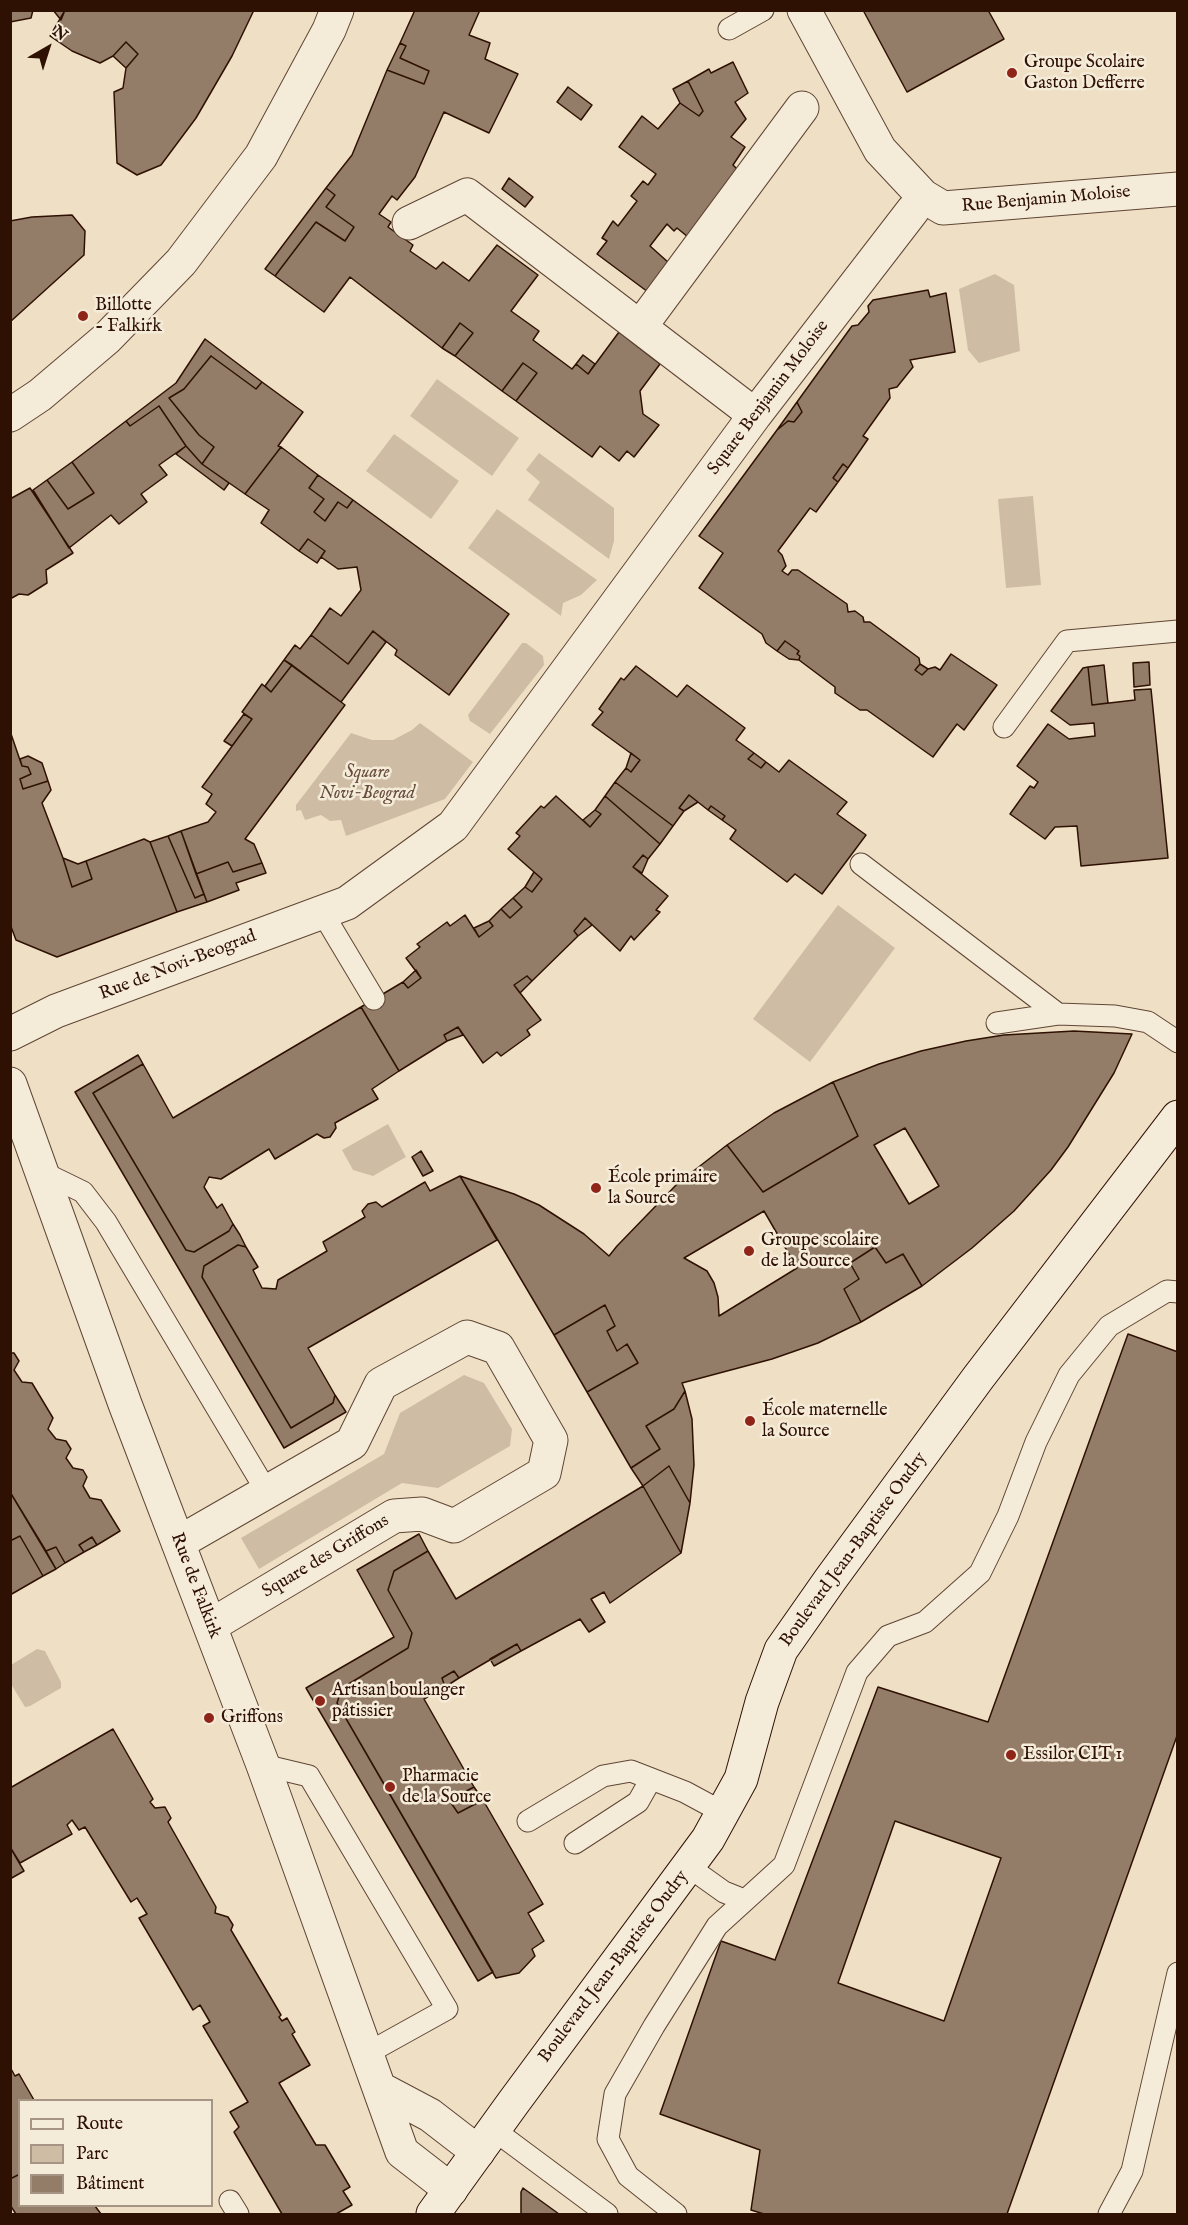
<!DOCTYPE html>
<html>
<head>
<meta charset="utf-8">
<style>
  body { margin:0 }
  #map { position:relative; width:1188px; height:2225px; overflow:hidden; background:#efe0c5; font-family:"IM FELL English",serif }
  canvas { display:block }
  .frame { position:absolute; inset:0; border:12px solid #2f1104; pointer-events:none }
  .legend { position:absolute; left:18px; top:2099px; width:195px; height:108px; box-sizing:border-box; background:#f5ebd9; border:2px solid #a69484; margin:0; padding:8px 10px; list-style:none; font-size:18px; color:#2f1104 }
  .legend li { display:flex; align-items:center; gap:12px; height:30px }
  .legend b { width:30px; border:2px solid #a69484 }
  .north { position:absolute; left:18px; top:18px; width:60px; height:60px; -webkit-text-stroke:4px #f5ebd9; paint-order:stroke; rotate:39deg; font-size:16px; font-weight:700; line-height:24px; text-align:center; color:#2f1104 }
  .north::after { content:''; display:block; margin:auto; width:21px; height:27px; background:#2f1104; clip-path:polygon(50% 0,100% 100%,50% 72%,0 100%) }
</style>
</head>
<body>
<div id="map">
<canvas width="1188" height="2225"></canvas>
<div class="frame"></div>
<ul class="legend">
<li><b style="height:8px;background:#f5ebd9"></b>Route</li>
<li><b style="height:16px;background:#cebda4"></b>Parc</li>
<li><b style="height:16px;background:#937d68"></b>Bâtiment</li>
</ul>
<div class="north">N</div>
</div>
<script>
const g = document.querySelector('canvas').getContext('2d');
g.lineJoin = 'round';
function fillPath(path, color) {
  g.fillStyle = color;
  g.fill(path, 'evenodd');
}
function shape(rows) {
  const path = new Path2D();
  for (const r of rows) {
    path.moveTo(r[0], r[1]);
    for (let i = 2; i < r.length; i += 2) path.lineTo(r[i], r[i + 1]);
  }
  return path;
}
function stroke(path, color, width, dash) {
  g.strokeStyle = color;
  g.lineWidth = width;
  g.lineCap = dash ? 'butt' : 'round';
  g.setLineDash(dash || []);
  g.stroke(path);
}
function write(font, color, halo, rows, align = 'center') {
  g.font = font + ' "IM FELL English",serif';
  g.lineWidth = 5;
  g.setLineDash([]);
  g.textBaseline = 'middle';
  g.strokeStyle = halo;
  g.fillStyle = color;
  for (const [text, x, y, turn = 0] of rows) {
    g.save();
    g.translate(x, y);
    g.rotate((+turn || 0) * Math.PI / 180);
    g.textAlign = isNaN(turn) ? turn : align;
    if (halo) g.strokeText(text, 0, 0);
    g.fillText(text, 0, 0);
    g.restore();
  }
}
fillPath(shape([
  [995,274,1014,285,1020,351,979,363,968,350,959,289],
  [437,379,519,438,492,476,410,416],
  [394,434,459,481,431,519,366,471],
  [539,453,614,508,614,541,609,559,528,500,540,482,526,470],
  [1033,496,1041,585,1006,588,998,499],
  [497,509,597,580,581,595,563,603,561,616,468,548],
  [522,643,526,643,543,656,544,665,490,734,470,721,468,715],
  [420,723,473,762,445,799,346,836,341,820,330,821,321,815,305,820,301,810,296,811,296,805,351,733,372,740,393,740,412,730],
  [838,905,895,948,810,1062,753,1019],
  [388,1124,406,1157,373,1176,353,1170,342,1150],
  [464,1375,484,1383,512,1429,510,1446,438,1488,402,1483,259,1569,241,1538,384,1454,400,1413],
  [37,1649,45,1651,61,1682,61,1688,30,1706,25,1707,11,1684,11,1665]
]), '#cebda4');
const building = shape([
  [10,10,33,10,31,18,10,22,10,10],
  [53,10,65,10,61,20,53,10],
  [65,10,254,10,232,56,196,118,161,165,137,175,117,163,114,92,123,88,126,68,138,54,126,42,113,56,100,63,72,51,50,36,65,10],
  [415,10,480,10,469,35,490,43,485,59,518,74,489,133,444,112,415,177,397,200,392,196,379,214,391,222,388,227,413,245,410,251,436,269,443,262,469,281,497,245,538,275,511,311,539,331,533,340,572,369,576,364,588,374,619,332,660,364,640,391,643,414,659,425,634,457,627,451,619,461,600,446,592,457,516,401,537,373,523,363,502,391,455,356,473,333,460,323,442,348,350,277,324,312,275,276,316,222,345,241,354,227,326,207,335,195,326,188,352,155,387,70,424,84,429,71,400,58,406,46,400,43,415,10],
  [863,10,988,10,1004,39,907,92,863,10],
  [126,42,138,54,126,68,113,56,126,42],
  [400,43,406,46,400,58,429,71,424,84,387,70,400,43],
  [733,62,748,93,735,102,746,119,731,137,745,147,733,165,737,169,688,237,677,228,674,231,667,224,650,246,669,263,648,292,597,254,607,241,602,238,613,221,618,226,637,201,631,196,643,181,648,185,656,174,619,147,642,116,658,129,680,103,699,116,703,111,688,81,709,69,711,73,733,62],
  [688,81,703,111,699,116,680,103,673,89,688,81],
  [568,87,592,105,581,120,557,102,568,87],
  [509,178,533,197,525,207,502,189,509,178],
  [326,188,335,195,326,207,354,227,345,241,316,222,275,276,265,269,326,188],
  [72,215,85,231,84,255,10,322,10,221,32,217,72,215],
  [928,290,930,297,946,293,955,352,910,360,913,367,897,387,889,389,890,398,863,436,868,439,848,468,843,464,833,478,838,482,816,512,810,508,778,551,782,555,786,566,782,571,788,575,792,570,798,570,847,604,848,612,855,611,863,617,864,622,870,622,919,658,920,664,915,670,922,675,928,669,935,667,940,670,951,654,997,685,964,730,957,724,933,757,867,710,860,710,835,693,835,687,799,660,800,656,797,654,799,651,785,641,777,651,766,643,762,634,699,588,723,553,699,536,777,430,788,421,794,422,802,412,797,402,852,326,858,325,869,312,868,306,873,300,928,290],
  [460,323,473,333,455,356,442,348,460,323],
  [205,339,262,382,256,389,211,356,184,389,169,398,199,435,214,447,202,464,186,446,159,406,130,426,126,421,176,383,205,339],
  [583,355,595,364,588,374,576,364,583,355],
  [211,356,256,389,262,382,303,412,278,446,281,447,245,494,202,464,214,447,199,435,169,398,184,389,211,356],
  [523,363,537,373,516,401,502,391,523,363],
  [797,402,802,412,794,422,788,421,777,430,797,402],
  [159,406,186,446,159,465,167,475,141,494,147,502,119,524,111,515,69,548,33,490,47,480,68,509,94,493,72,462,126,421,130,426,159,406],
  [186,446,202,464,229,483,224,490,176,454,186,446],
  [281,447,318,475,309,488,324,499,314,512,325,521,338,502,347,508,353,500,509,614,449,695,395,655,397,650,373,631,348,664,311,635,330,608,341,616,361,590,357,567,338,569,321,557,325,551,308,539,299,551,261,523,269,510,245,494,281,447],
  [72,462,94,493,68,509,47,480,72,462],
  [843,464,848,468,838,482,833,478,843,464],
  [318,475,353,500,347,508,338,502,325,521,314,512,324,499,309,488,318,475],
  [30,488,73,553,46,570,47,583,28,595,19,594,10,599,10,499,30,488],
  [308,539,325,551,317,563,299,551,308,539],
  [373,631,386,642,341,702,284,660,295,645,300,649,311,635,348,664,373,631],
  [785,641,799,651,797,654,800,656,799,660,789,659,777,651,785,641],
  [284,660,292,665,271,692,265,686,284,660],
  [1149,662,1150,685,1134,687,1133,663,1149,662],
  [920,664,928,669,922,675,915,670,920,664],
  [292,665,345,705,245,839,254,844,262,863,233,872,228,862,196,874,181,831,208,822,216,812,206,804,212,794,202,787,252,719,242,712,262,684,271,692,292,665],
  [1104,665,1108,703,1092,705,1088,667,1104,665],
  [636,666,677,697,687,685,745,728,736,740,754,753,748,759,761,768,766,762,779,772,789,760,847,802,837,814,866,835,822,894,795,874,787,882,730,839,736,830,722,820,725,816,711,806,708,810,689,795,679,808,684,811,673,826,615,782,626,768,631,772,640,760,592,725,603,712,599,709,621,678,624,680,636,666],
  [1088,667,1092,705,1135,700,1134,690,1151,689,1168,858,1081,866,1077,826,1055,827,1045,839,1010,814,1030,786,1034,788,1038,782,1017,766,1048,724,1069,739,1095,736,1094,723,1070,725,1051,711,1083,668,1088,667],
  [244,714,252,719,232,746,224,741,244,714],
  [10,731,22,766,28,767,31,774,20,779,23,789,48,781,51,790,42,803,63,858,72,887,92,879,86,861,144,839,150,842,177,912,57,957,16,940,10,924,10,731],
  [631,753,640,760,631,772,626,768,631,753],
  [754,753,766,762,761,768,748,759,754,753],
  [28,756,42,763,48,781,23,789,20,779,31,774,28,767,22,766,20,759,28,756],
  [615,782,673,826,660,844,605,796,615,782],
  [689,795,698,802,684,811,679,808,689,795],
  [556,796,590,827,601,814,595,810,605,796,660,844,648,859,643,855,633,867,668,896,656,910,660,912,634,940,631,936,620,951,585,918,574,931,578,936,532,981,527,976,514,985,541,1020,527,1030,530,1035,501,1056,497,1052,483,1063,458,1027,444,1035,447,1041,399,1071,361,1007,403,982,408,988,421,978,406,958,420,947,417,944,447,922,450,926,465,915,479,937,493,926,489,921,501,909,510,918,522,907,513,898,525,887,532,892,542,879,508,849,520,836,516,833,541,806,544,808,556,796],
  [711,806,725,816,722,820,708,810,711,806],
  [595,810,601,814,590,827,583,820,595,810],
  [181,831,204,894,195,898,168,836,181,831],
  [168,836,195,898,204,894,207,902,177,912,150,842,168,836],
  [643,855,648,859,642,873,633,867,643,855],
  [63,858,78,864,86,861,92,879,72,887,63,858],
  [228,862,233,872,262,863,266,873,236,883,239,890,207,902,196,874,228,862],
  [534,872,542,879,532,892,525,887,534,872],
  [513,898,522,907,510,918,501,909,513,898],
  [585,918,592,925,578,936,574,931,585,918],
  [489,921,493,926,479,937,474,928,489,921],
  [416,970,421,978,408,988,403,982,416,970],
  [527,976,532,981,520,993,514,985,527,976],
  [361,1007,399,1071,372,1089,378,1099,335,1123,336,1128,330,1137,324,1138,317,1134,275,1159,269,1149,221,1179,209,1177,204,1187,217,1208,222,1204,233,1224,229,1231,194,1252,186,1250,93,1093,143,1064,173,1118,361,1007],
  [458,1027,463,1035,447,1041,444,1035,458,1027],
  [1074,1031,1132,1034,1114,1073,1068,1147,1051,1170,1014,1211,972,1248,922,1286,903,1254,886,1263,875,1247,850,1263,859,1279,844,1289,861,1322,818,1343,772,1359,682,1383,685,1391,674,1409,646,1426,660,1449,631,1468,587,1392,638,1363,627,1344,617,1351,607,1331,615,1326,605,1305,554,1335,460,1176,514,1194,539,1205,584,1234,609,1256,617,1246,678,1183,727,1145,763,1192,858,1136,833,1082,879,1064,921,1051,966,1041,1004,1035,1074,1031],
  [905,1128,939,1186,909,1204,874,1145,905,1128],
  [764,1211,797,1268,719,1316,718,1297,714,1283,707,1271,684,1258,764,1211],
  [138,1055,143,1064,93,1093,186,1250,194,1252,229,1231,233,1224,240,1235,246,1247,238,1245,204,1266,202,1277,291,1428,333,1403,335,1395,346,1412,284,1448,75,1092,138,1055],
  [833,1082,858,1136,763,1192,727,1145,774,1113,833,1082],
  [421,1151,433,1171,423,1176,412,1157,421,1151],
  [460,1176,497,1240,308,1348,335,1395,333,1403,291,1428,202,1277,204,1266,238,1245,246,1247,258,1267,253,1270,262,1288,276,1289,278,1280,327,1251,323,1242,365,1217,362,1211,368,1204,376,1202,382,1207,425,1182,430,1191,460,1176],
  [875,1247,886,1263,903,1254,922,1286,861,1322,844,1289,859,1279,850,1263,875,1247],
  [605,1305,615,1326,607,1331,617,1351,627,1344,638,1363,587,1392,554,1335,605,1305],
  [1128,1334,1178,1352,1178,1733,1007,2214,764,2214,751,2210,760,2150,660,2114,721,1941,775,1960,878,1687,988,1722,1128,1334],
  [895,1821,1001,1858,944,2021,838,1983,895,1821],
  [10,1353,14,1353,19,1361,14,1370,22,1382,32,1383,53,1418,48,1429,56,1439,66,1441,71,1449,66,1458,73,1468,83,1470,87,1477,83,1486,90,1498,101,1500,120,1531,97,1545,92,1537,79,1545,84,1552,65,1563,56,1547,46,1551,10,1492,10,1353],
  [685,1391,692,1419,694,1465,690,1503,669,1466,643,1486,631,1468,660,1449,646,1426,674,1409,685,1391],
  [669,1466,690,1503,681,1553,643,1486,669,1466],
  [643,1486,681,1553,610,1603,604,1592,591,1599,605,1622,589,1632,580,1619,521,1651,517,1644,459,1678,454,1671,442,1678,445,1687,424,1699,474,1787,449,1800,458,1813,483,1800,543,1904,528,1913,544,1941,532,1949,535,1956,519,1973,496,1978,337,1703,342,1688,408,1648,412,1633,388,1590,394,1571,428,1551,456,1599,643,1486],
  [10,1492,56,1569,43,1576,20,1536,10,1541,10,1492],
  [419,1534,428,1551,394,1571,388,1590,412,1633,408,1648,342,1688,337,1703,493,1972,478,1981,306,1688,394,1637,357,1570,419,1534],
  [20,1536,43,1576,10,1595,10,1541,20,1536],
  [92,1537,97,1545,84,1552,79,1545,92,1537],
  [56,1547,65,1563,56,1569,46,1551,56,1547],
  [517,1644,521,1651,494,1666,490,1659,517,1644],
  [454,1671,459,1678,445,1687,442,1678,454,1671],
  [113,1729,153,1799,150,1802,155,1808,165,1807,171,1818,168,1822,216,1907,215,1913,228,1917,233,1925,231,1930,281,2015,279,2017,282,2021,287,2018,295,2032,292,2034,310,2065,279,2083,316,2145,325,2145,350,2187,343,2191,352,2205,336,2214,282,2214,234,2132,239,2127,230,2112,248,2102,203,2026,210,2022,200,2005,193,2010,139,1918,147,1914,137,1898,131,1902,85,1827,79,1830,72,1820,67,1825,72,1834,20,1863,10,1847,10,1788,113,1729],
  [474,1787,483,1800,458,1813,449,1800,474,1787],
  [10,1847,24,1871,10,1879,10,1847],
  [10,2067,15,2076,19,2074,34,2100,20,2100,20,2174,10,2179,10,2067],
  [20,2174,20,2206,95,2206,101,2214,16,2214,10,2205,10,2179,20,2174],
  [523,2188,559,2214,521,2214,521,2192,523,2188]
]);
fillPath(building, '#937d68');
stroke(building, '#2f1104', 1.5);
const lane = shape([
  [729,29,763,10],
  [1004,727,1067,641,1178,631],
  [861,864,1058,1014],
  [322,912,374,999],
  [997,1023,1058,1014,1115,1016,1148,1022,1178,1042],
  [42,1172,83,1192,106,1222,267,1492],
  [263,1765,309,1776,447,2009,366,2054],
  [528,1821,603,1776,631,1771,685,1792,724,1813],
  [575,1843,638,1802,651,1779],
  [689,1867,724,1892,744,1900],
  [494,2130,607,2214],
  [230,2201,238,2214],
  [676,2214,628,2176,608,2139,615,2094,654,2026,717,1926,784,1865,857,1672,888,1636,925,1622,980,1573,1008,1516,1036,1442,1069,1375,1109,1326,1167,1291,1178,1292],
  [1109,2214,1132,2171,1178,1973]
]);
const street = shape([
  [804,10,880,150,923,196,943,208,1178,189],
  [409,223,467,195,755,415],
  [640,327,802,108],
  [10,415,40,395,106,339,181,262,261,156,329,30,337,10],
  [10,1034,56,1011,347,903,453,826,755,415,913,210],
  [10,1084,125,1404,263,1765,402,2152,451,2190],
  [178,1543,352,1443,381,1384,467,1337,498,1348,551,1440,544,1473,454,1526,422,1514,394,1516,210,1626],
  [379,2088,430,2115,478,2152]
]);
const secondary = shape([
  [433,2214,513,2103,708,1839,741,1779,762,1702,781,1650,830,1580,978,1378,1178,1117]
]);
stroke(lane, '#5f4534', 23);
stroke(street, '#5f4534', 35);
stroke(secondary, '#2f1104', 35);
stroke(lane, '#f5ebd9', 21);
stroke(street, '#f5ebd9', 33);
stroke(secondary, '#f5ebd9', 33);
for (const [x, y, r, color] of [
  [1012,73,6,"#8f2418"],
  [83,316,6,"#8f2418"],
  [596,1188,6,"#8f2418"],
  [749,1251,6,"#8f2418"],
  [750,1421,6,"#8f2418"],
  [320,1701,6,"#8f2418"],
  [209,1718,6,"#8f2418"],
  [1011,1755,6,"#8f2418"],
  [390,1787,6,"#8f2418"]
]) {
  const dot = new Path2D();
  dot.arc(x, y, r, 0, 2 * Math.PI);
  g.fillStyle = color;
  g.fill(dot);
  stroke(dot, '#f5ebd9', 2);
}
write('18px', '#2f1104', '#f5ebd9', [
  ["Groupe Scolaire",1024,63],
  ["Gaston Defferre",1024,84],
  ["Billotte",95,306],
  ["- Falkirk",95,327],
  ["École primaire",608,1178],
  ["la Source",608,1199],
  ["Groupe scolaire",761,1241],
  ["de la Source",761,1262],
  ["École maternelle",762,1411],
  ["la Source",762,1432],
  ["Artisan boulanger",332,1691],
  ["pâtissier",332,1712],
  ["Griffons",221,1718],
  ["Essilor CIT 1",1023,1755],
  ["Pharmacie",402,1777],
  ["de la Source",402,1798]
], 'left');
write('18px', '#2f1104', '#f5ebd9', [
  ["Rue Benjamin Moloise",1046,200,-5],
  ["Square Benjamin Moloise",769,398,-53],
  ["Rue de Novi-Beograd",178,966,-21],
  ["Boulevard Jean-Baptiste Oudry",854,1550,-54],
  ["Square des Griffons",326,1557,-31],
  ["Rue de Falkirk",195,1586,69],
  ["Boulevard Jean-Baptiste Oudry",614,1967,-53]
]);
write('italic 18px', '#674d3c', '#f5ebd9', [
  ["Square",367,773],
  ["Novi-Beograd",367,794]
]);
</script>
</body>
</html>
